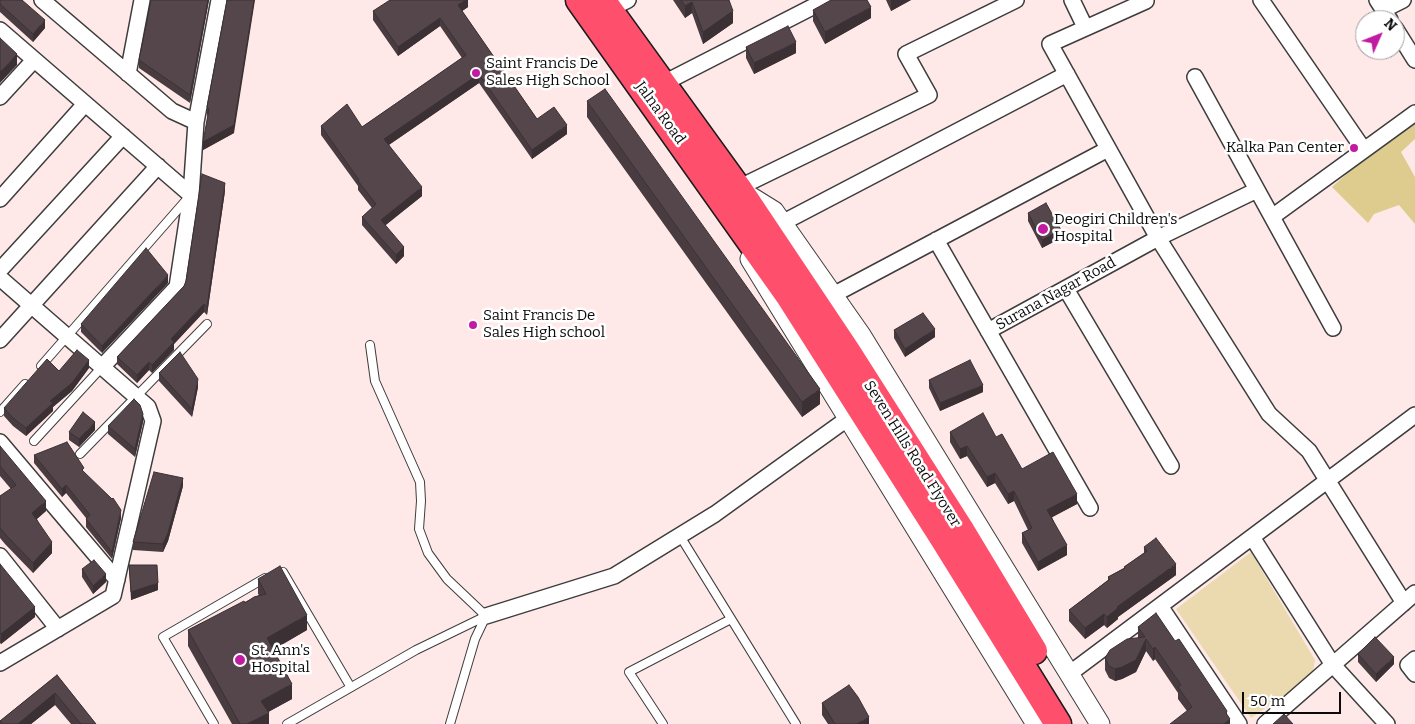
<!DOCTYPE html>
<html>
<head>
<meta charset="utf-8">
<style>
  body { margin:0 }
  #map { position:relative; width:1415px; height:724px; overflow:hidden; background:#ffe9e8; font-family:Bitter,serif }
  canvas { display:block }
  .north { position:absolute; left:1355px; top:10px; width:50px; height:50px; box-sizing:border-box; background:#fff; border:1px solid #9d9d9d; border-radius:50%; rotate:46deg; font-size:14px; font-weight:700; line-height:20px; text-align:center; color:#0a0a0a }
  .north::after { content:''; display:block; margin:auto; width:18px; height:22px; background:#c11ba2; clip-path:polygon(50% 0,100% 100%,50% 72%,0 100%) }
  .scale { position:absolute; left:1242px; top:692px; width:99px; height:22px; box-sizing:border-box; border:2px solid #0a0a0a; border-top:0; padding-left:6px; font-size:15px; line-height:18px; white-space:nowrap; color:#0a0a0a; -webkit-text-stroke:4px #fff; paint-order:stroke }
</style>
</head>
<body>
<div id="map">
<canvas width="1415" height="724"></canvas>
<div class="north">N</div>
<div class="scale">50 m</div>
</div>
<script>
const g = document.querySelector('canvas').getContext('2d');
g.lineJoin = 'round';
function fillPath(path, color) {
  g.fillStyle = color;
  g.fill(path, 'evenodd');
}
function shape(rows) {
  const path = new Path2D();
  for (const r of rows) {
    path.moveTo(r[0], r[1]);
    for (let i = 2; i < r.length; i += 2) path.lineTo(r[i], r[i + 1]);
  }
  return path;
}
function stroke(path, color, width, dash) {
  g.strokeStyle = color;
  g.lineWidth = width;
  g.lineCap = dash ? 'butt' : 'round';
  g.setLineDash(dash || []);
  g.stroke(path);
}
function write(font, color, halo, rows, align = 'center') {
  g.font = font + ' Bitter,serif';
  g.lineWidth = 5;
  g.setLineDash([]);
  g.textBaseline = 'middle';
  g.strokeStyle = halo;
  g.fillStyle = color;
  for (const [text, x, y, turn = 0] of rows) {
    g.save();
    g.translate(x, y);
    g.rotate((+turn || 0) * Math.PI / 180);
    g.textAlign = isNaN(turn) ? turn : align;
    if (halo) g.strokeText(text, 0, 0);
    g.fillText(text, 0, 0);
    g.restore();
  }
}
fillPath(shape([
  [1251,552,1315,660,1312,676,1251,718,1176,609]
]), '#ebdab0');
fillPath(shape([
  [1415,120,1415,139,1401,152,1415,177,1415,224,1399,205,1374,214,1368,223,1332,187,1386,139,1399,136]
]), '#ddcc8e');
const service = shape([
  [370,345,375,381,420,482,421,501,419,529,428,553,447,579,486,616],
  [41,366,188,198],
  [0,412,25,384],
  [34,441,102,367],
  [80,454,207,324],
  [680,536,796,724],
  [283,572,350,686],
  [214,724,163,637,265,578],
  [287,724,416,650,486,616],
  [450,724,475,639,486,616],
  [663,724,629,672,731,619]
]);
const minor = shape([
  [42,0,172,111,196,122,219,0],
  [1072,0,1085,27],
  [1261,0,1364,150],
  [1377,0,1390,20],
  [1146,1,1050,44,1158,238,1269,414,1309,451,1404,603],
  [608,10,628,0],
  [1383,10,1403,0],
  [1395,28,1415,60],
  [0,30,191,195],
  [128,74,142,0],
  [1195,77,1333,328],
  [662,84,826,0],
  [0,97,34,60],
  [738,188,929,95,906,54,1016,0],
  [0,199,85,104],
  [1272,217,1415,113],
  [782,223,1067,74],
  [936,240,1090,508],
  [0,270,123,136],
  [0,278,148,407,153,421,113,596,0,663],
  [1066,289,1171,466],
  [833,295,1108,149],
  [988,331,1158,238,1257,190],
  [0,340,158,166],
  [102,367,177,287,191,195,196,122],
  [0,442,117,580],
  [1252,537,1333,665,1387,724],
  [0,556,58,629],
  [1160,606,1239,724],
  [486,616,614,576,715,514,847,419],
  [1415,659,1408,665,1415,674],
  [1069,674,1415,415],
  [1265,724,1415,593]
]);
const tertiary = shape([
  [745,193,774,211,861,335,1100,724],
  [750,259,1036,724]
]);
const trunk = shape([
  [579,0,789,296,944,540,1058,724],
  [602,0,738,188,847,351,961,530,1034,651]
]);
stroke(service, '#3d3d3d', 10);
stroke(minor, '#3d3d3d', 18);
stroke(tertiary, '#3d3d3d', 21);
stroke(trunk, '#1b1b1b', 29);
stroke(service, '#fff', 8);
stroke(minor, '#fff', 15);
stroke(tertiary, '#fff', 19);
stroke(trunk, '#fe506c', 26);
fillPath(shape([
  [0,0,45,28,33,42,0,12],
  [151,0,209,0,190,103,139,68,139,60],
  [227,0,234,133,203,150,208,116,207,115,207,107],
  [468,0,468,7,462,11,537,119,567,134,532,159,479,83,389,145,422,196,385,225,404,256,396,264,362,225,362,217,372,208,358,190,358,186,321,135,321,126,362,127,462,58,440,26,398,56,373,20,373,11],
  [673,0,729,0,733,23,703,44,692,13,685,18],
  [886,0,911,0,891,11],
  [813,10,871,18,825,44,813,21],
  [746,47,796,53,754,74,746,58],
  [587,101,820,404,802,417,587,117],
  [225,191,207,315,204,312,174,344,174,350,152,373,149,370,137,383,117,364,117,357,184,286],
  [1028,213,1061,238,1042,248,1028,221],
  [168,283,102,353,81,332,81,324],
  [894,330,935,337,905,357,894,338],
  [89,368,72,391,53,407,53,411,26,436,13,426,4,416,4,408,59,371],
  [159,373,198,387,192,417,159,381],
  [929,380,983,392,940,411,929,388],
  [143,422,135,457,108,434,108,426],
  [95,430,79,447,69,440,69,432],
  [950,432,996,437,1022,469,1077,504,1052,517,1067,555,1038,571,1022,543,1022,533,1028,530,1014,501,1008,504,995,483,987,487,967,456,960,459,950,442],
  [0,446,46,511,37,519,52,553,33,573,5,544,0,538,0,496,11,489,0,476],
  [34,455,84,472,121,518,112,559,86,527,86,518,66,493,62,497,34,463],
  [183,486,168,541,163,552,133,550,133,542],
  [1144,547,1176,575,1118,617,1118,619,1107,628,1104,625,1085,639,1069,621,1069,610,1108,580,1108,577,1124,568,1124,567,1144,553],
  [0,564,35,617,1,644,0,643],
  [129,565,158,590,131,600],
  [82,569,106,582,93,594,82,577],
  [258,579,307,630,273,650,292,699,268,712,269,724,232,724,188,646,188,630,259,595,258,594],
  [1138,627,1227,715,1230,724,1187,711,1178,699,1178,693,1155,659,1153,661,1146,651,1136,672,1122,679,1115,681,1109,678,1105,670,1105,658,1138,638],
  [1358,654,1394,664,1376,682,1358,662],
  [57,675,96,724,71,724,55,705,31,724,0,724,0,721],
  [822,703,869,724,828,724,822,715]
]), '#483c40');
fillPath(shape([
  [208,0,209,0,190,103,190,95],
  [254,0,255,0,234,133,203,150,203,142],
  [466,0,468,0,468,7,458,14,458,5],
  [891,0,911,0,891,11],
  [692,2,692,13,685,18,685,6],
  [871,7,871,18,825,44,825,32],
  [733,11,733,23,703,44,703,32],
  [440,18,440,26,398,56,398,47],
  [45,20,45,28,33,42,33,34],
  [796,42,796,53,754,74,754,63],
  [17,54,17,65,0,83,0,72],
  [479,74,479,83,384,148,384,139],
  [567,125,567,134,532,159,532,150],
  [225,183,225,191,207,315,207,307],
  [422,187,422,196,381,229,381,220],
  [1061,230,1061,238,1042,248,1042,240],
  [404,247,404,256,396,264,396,255],
  [168,275,168,283,102,353,102,346],
  [204,304,204,312,174,344,174,350,152,373,152,365,171,339],
  [935,329,935,337,905,357,905,349],
  [89,360,89,368,72,391,53,407,53,411,26,436,26,428,50,401],
  [149,362,149,370,137,383,137,375],
  [198,379,198,387,192,417,192,409],
  [983,385,983,392,940,411,940,403],
  [820,389,820,404,802,417,802,402],
  [143,414,143,422,135,457,135,449],
  [95,422,95,430,79,447,79,439],
  [967,446,967,456,960,459,960,449],
  [995,473,995,483,987,487,987,477],
  [183,478,183,486,168,541,163,552,163,544],
  [66,485,66,493,62,497,62,489],
  [1014,491,1014,501,1008,504,1008,494],
  [1077,494,1077,504,1047,520,1047,510],
  [46,501,46,511,32,523,32,513],
  [121,510,121,518,112,559,112,552],
  [52,542,52,553,33,573,33,563],
  [1067,545,1067,555,1038,571,1038,562],
  [1176,564,1176,575,1118,617,1118,619,1107,628,1107,617,1117,607],
  [106,574,106,582,93,594,93,586],
  [158,583,158,590,131,600,131,592],
  [35,607,35,617,1,644,1,634],
  [1104,614,1104,625,1085,639,1085,628],
  [307,615,307,630,267,653,267,638],
  [1146,639,1146,651,1136,672,1122,679,1115,681,1115,669],
  [1155,647,1155,659,1153,661,1153,649],
  [1394,657,1394,664,1376,682,1376,674],
  [292,684,292,699,261,716,261,701],
  [55,693,55,705,31,724,18,724],
  [1227,711,1227,721,1230,719,1230,724,1224,724,1226,713],
  [269,713,269,724,247,724],
  [869,717,869,724,857,724]
]), '#3b3134');
const building = shape([
  [0,0,22,0,45,20,33,34,0,4,0,0],
  [151,0,208,0,190,95,139,60,151,0],
  [227,0,254,0,234,125,203,142,209,109,207,107,227,0],
  [390,0,466,0,458,5,537,119,554,107,567,125,532,150,479,74,384,139,422,187,381,220,404,247,396,255,362,217,376,204,358,181,359,180,321,126,347,104,362,127,466,55,440,18,398,47,373,11,390,0],
  [681,0,729,0,733,11,703,32,692,2,685,6,681,0],
  [831,0,867,0,871,7,825,32,813,10,831,0],
  [788,26,796,42,754,63,746,47,788,26],
  [0,38,17,54,0,72,0,38],
  [605,89,820,389,802,402,587,101,605,89],
  [202,174,225,183,207,307,204,304,171,339,174,342,152,365,149,362,137,375,117,357,184,286,186,281,202,174],
  [1046,203,1061,230,1042,240,1028,213,1046,203],
  [146,248,168,275,102,346,81,324,146,248],
  [923,313,935,329,905,349,894,330,923,313],
  [77,350,89,360,72,383,50,401,53,403,26,428,13,418,4,408,47,359,59,371,77,350],
  [180,352,198,379,192,409,159,373,180,352],
  [970,360,983,385,940,403,929,380,970,360],
  [134,399,140,405,143,414,135,449,108,426,134,399],
  [83,412,95,422,79,439,69,432,83,412],
  [983,413,996,437,1002,434,1022,469,1053,452,1077,494,1047,510,1067,545,1038,562,1022,533,1032,528,1014,491,1008,494,995,473,987,477,967,446,960,449,950,432,983,413],
  [67,442,84,468,82,470,112,499,113,498,121,510,112,552,86,519,90,515,66,485,62,489,34,455,67,442],
  [0,446,46,501,32,513,52,542,33,563,5,534,0,528,0,496,16,485,0,466,0,467,0,446],
  [154,472,183,478,168,533,163,544,133,542,154,472],
  [1156,538,1176,564,1117,607,1118,608,1107,617,1104,614,1085,628,1069,610,1110,579,1108,577,1125,568,1124,567,1147,551,1144,547,1156,538],
  [94,560,106,574,93,586,82,569,94,560],
  [0,564,35,607,1,634,0,633,0,564],
  [129,565,157,565,158,583,131,592,129,565],
  [280,566,307,615,267,638,292,684,261,701,269,713,247,724,240,724,188,630,244,601,245,603,254,597,266,594,258,579,280,566],
  [1156,613,1175,641,1179,639,1227,711,1226,713,1230,719,1224,724,1170,724,1192,707,1178,687,1181,685,1155,647,1153,649,1146,639,1136,660,1122,667,1115,669,1109,666,1105,658,1110,650,1127,639,1145,637,1138,627,1156,613],
  [1375,637,1394,657,1376,674,1358,654,1375,637],
  [57,675,96,724,81,724,55,693,18,724,3,724,0,721,57,675],
  [849,685,858,697,869,717,857,724,835,724,822,703,849,685],
  [1284,714,1293,724,1273,724,1284,714]
]);
fillPath(building, '#54464b');
stroke(building, '#3b3134', 1);
for (const [x, y, r, color] of [
  [476,73,5,"#c11ba2"],
  [1354,148,5,"#c11ba2"],
  [1043,229,6,"#c11ba2"],
  [473,325,5,"#c11ba2"],
  [240,660,6,"#c11ba2"]
]) {
  const dot = new Path2D();
  dot.arc(x, y, r, 0, 2 * Math.PI);
  g.fillStyle = color;
  g.fill(dot);
  stroke(dot, '#fff', 2);
}
write('15px', '#0a0a0a', '#fff', [
  ["Saint Francis De",486,64],
  ["Sales High School",486,81],
  ["Kalka Pan Center",1344,148,"right"],
  ["Deogiri Children's",1054,220],
  ["Hospital",1054,237],
  ["Saint Francis De",483,316],
  ["Sales High school",483,333],
  ["St. Ann's",251,651],
  ["Hospital",251,668]
], 'left');
write('15px', '#0a0a0a', '#fff', [
  ["Jalna Road",660,113,54],
  ["Surana Nagar Road",1056,294,-29],
  ["Seven Hills Road Flyover",912,454,58]
]);
</script>
</body>
</html>
